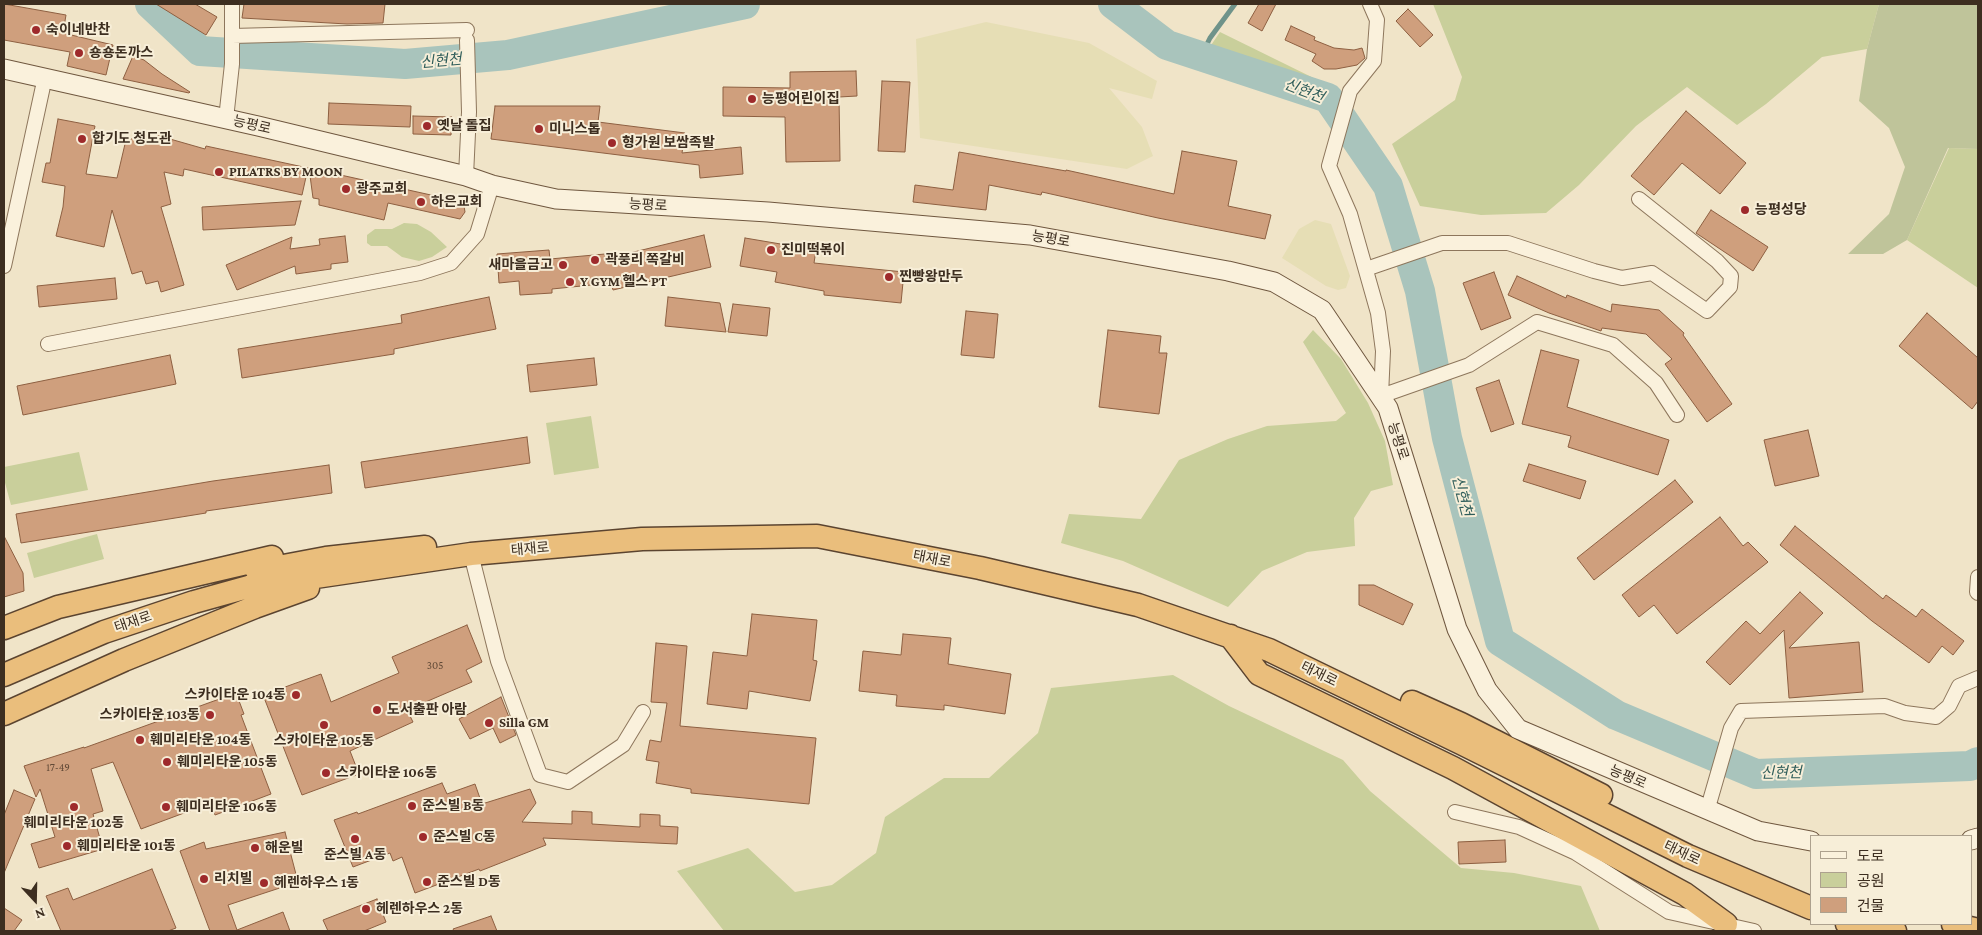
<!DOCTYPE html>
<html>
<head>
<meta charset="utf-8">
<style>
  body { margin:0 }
  #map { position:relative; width:1982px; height:935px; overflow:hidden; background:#f0e4c8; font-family:"Crimson Pro","Noto Sans KR",serif }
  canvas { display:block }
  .frame { position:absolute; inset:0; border:5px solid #3d2e20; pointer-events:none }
  .legend { position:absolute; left:1810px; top:835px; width:162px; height:90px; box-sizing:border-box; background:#f7eed8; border:1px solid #ada18e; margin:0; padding:6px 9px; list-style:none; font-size:15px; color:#3d2e20 }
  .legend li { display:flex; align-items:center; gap:10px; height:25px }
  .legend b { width:25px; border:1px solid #ada18e }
  .north { position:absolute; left:10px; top:875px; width:50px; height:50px; -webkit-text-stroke:4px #f7eed8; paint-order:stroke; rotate:159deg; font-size:14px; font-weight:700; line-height:20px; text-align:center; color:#3d2e20 }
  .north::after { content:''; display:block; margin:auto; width:18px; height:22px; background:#3d2e20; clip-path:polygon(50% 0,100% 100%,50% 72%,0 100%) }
</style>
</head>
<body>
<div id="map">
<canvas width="1982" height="935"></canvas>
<div class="frame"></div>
<ul class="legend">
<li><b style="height:6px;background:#faf1dc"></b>도로</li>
<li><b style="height:14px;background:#c9cf9b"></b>공원</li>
<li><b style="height:14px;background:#cf9f7d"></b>건물</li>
</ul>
<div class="north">N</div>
</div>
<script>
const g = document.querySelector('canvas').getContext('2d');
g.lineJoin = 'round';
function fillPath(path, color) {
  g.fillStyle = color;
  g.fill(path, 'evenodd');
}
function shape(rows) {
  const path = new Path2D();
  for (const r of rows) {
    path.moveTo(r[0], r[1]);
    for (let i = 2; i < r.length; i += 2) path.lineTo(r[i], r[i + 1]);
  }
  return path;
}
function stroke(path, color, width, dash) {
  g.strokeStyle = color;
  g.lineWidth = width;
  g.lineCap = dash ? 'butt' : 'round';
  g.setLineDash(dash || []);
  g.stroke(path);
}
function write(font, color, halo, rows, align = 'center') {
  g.font = font + ' "Crimson Pro","Noto Sans KR",serif';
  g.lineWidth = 4;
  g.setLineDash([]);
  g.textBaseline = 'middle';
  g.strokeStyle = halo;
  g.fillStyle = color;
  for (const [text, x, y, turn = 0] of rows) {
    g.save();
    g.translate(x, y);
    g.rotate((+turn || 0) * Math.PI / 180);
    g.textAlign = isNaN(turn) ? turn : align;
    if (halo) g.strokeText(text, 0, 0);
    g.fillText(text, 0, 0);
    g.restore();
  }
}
fillPath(shape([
  [986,22,1089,43,1157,81,1152,99,1109,88,1142,127,1153,156,1127,169,920,138,916,39],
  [1315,220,1331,224,1350,276,1346,288,1338,290,1326,286,1282,258,1299,229]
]), '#e6deb5');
fillPath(shape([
  [151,4,155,4,204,36,228,40,226,52,201,51],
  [1433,4,1879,4,1867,49,1822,57,1766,104,1737,125,1687,87,1636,126,1579,185,1546,213,1481,215,1420,206,1392,144,1455,100,1462,77],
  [1220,32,1338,90,1335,99,1326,94,1205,54],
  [1949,148,1978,149,1978,288,1907,240],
  [404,223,417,224,431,232,447,247,432,257,419,261,402,257,387,246,371,246,367,243,367,235,375,229,392,229],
  [1313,330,1341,359,1368,403,1385,441,1393,485,1371,491,1354,518,1355,546,1307,552,1262,571,1228,607,1123,561,1061,543,1069,514,1141,519,1179,460,1228,439,1267,426,1336,421,1346,413,1303,342],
  [591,416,599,468,554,475,546,423],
  [79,452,88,490,11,505,4,479,4,467],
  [97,534,104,559,34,578,27,553],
  [1173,675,1229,706,1343,760,1370,791,1461,868,1514,873,1581,886,1600,931,724,931,677,871,748,848,795,892,832,885,876,853,885,817,944,778,989,778,1038,733,1051,688]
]), '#c9cf9b');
fillPath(shape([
  [1879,4,1978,4,1978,149,1948,148,1907,240,1883,254,1848,254,1889,214,1905,167,1889,128,1859,101,1867,49]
]), '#bfc49a');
stroke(shape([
  [1201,56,1210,38,1235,4]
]), '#6f938a', 5);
stroke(shape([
  [150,4,200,51,405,64,508,55,745,4],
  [1113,4,1167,45,1328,98,1388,186,1420,291,1447,438,1500,641,1616,715,1756,774,1970,766,1978,762]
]), '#a9c4bc', 30);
const building = shape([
  [4,4,66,15,63,33,113,45,106,75,67,66,70,52,4,40,4,4],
  [156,4,195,4,217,17,206,35,156,4],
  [244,4,385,4,383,23,347,24,242,18,244,4],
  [1259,4,1276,4,1262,31,1248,23,1259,4],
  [1408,9,1433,35,1420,47,1396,21,1408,9],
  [1291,26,1315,37,1314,40,1334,48,1354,50,1362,48,1365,58,1357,65,1336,69,1324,69,1312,61,1316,54,1285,40,1291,26],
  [133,56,144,60,162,74,190,92,189,93,123,79,133,56],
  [856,71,857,96,839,97,840,161,786,162,785,117,723,116,723,87,790,88,790,72,856,71],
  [882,81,910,82,905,152,878,151,882,81],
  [329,103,411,106,410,127,328,124,329,103],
  [495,106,600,106,598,122,685,133,682,153,741,147,743,174,700,178,699,165,491,139,495,106],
  [1686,111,1746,163,1720,194,1682,163,1654,195,1631,176,1686,111],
  [413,116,452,117,451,135,413,134,413,116],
  [58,119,95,126,86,174,117,178,125,144,142,131,205,149,206,146,308,168,302,195,184,169,183,176,164,172,171,204,161,207,184,285,161,292,158,281,146,284,142,271,132,274,112,210,104,247,56,236,63,207,65,186,42,182,46,163,50,163,58,119],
  [1182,151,1237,161,1228,206,1271,215,1265,239,1158,218,1042,192,1041,195,989,185,986,210,913,202,915,185,953,190,959,152,1066,171,1066,170,1174,194,1182,151],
  [309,168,458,201,464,206,465,212,460,219,388,203,384,220,319,205,319,199,313,198,309,168],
  [301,201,295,225,203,230,202,207,301,201],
  [1711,210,1768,247,1753,271,1696,233,1711,210],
  [704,235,711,267,613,290,611,283,552,289,552,293,520,295,519,281,499,283,497,254,549,250,550,259,605,254,605,259,704,235],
  [345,236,348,262,331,264,331,269,296,274,295,266,237,290,226,265,292,237,290,249,320,245,319,239,345,236],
  [745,238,816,250,814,263,904,272,901,303,824,295,824,291,775,282,777,272,740,266,745,238],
  [1494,272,1511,318,1481,330,1463,283,1494,272],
  [1517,276,1566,298,1567,295,1611,312,1612,304,1659,310,1684,333,1683,335,1732,404,1707,422,1665,364,1672,359,1646,334,1602,328,1601,331,1549,313,1508,295,1517,276],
  [115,278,117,299,39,307,37,286,115,278],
  [489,297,496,329,394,349,394,354,242,378,238,349,402,323,401,315,489,297],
  [668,297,720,303,726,332,665,326,668,297],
  [733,304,770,308,767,336,728,332,733,304],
  [966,311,998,314,994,358,961,355,966,311],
  [1927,313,1978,358,1978,401,1972,409,1899,346,1927,313],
  [1108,330,1161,336,1159,353,1167,353,1159,414,1099,407,1108,330],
  [1541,350,1579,360,1567,407,1669,440,1658,475,1568,447,1571,436,1522,424,1541,350],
  [170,355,176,384,23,415,17,386,170,355],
  [594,358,597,385,530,392,527,365,594,358],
  [1499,380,1514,424,1491,432,1476,388,1499,380],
  [1808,430,1819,476,1775,486,1764,440,1808,430],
  [527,437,530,463,365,488,361,462,527,437],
  [1529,464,1586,481,1580,499,1523,481,1529,464],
  [329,465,332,493,206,511,206,513,21,543,16,514,213,481,329,465],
  [1675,480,1693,502,1594,580,1577,558,1675,480],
  [1720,517,1743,546,1748,542,1768,562,1677,634,1654,605,1639,617,1622,595,1720,517],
  [1795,526,1883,599,1886,595,1916,617,1922,609,1964,641,1953,655,1942,646,1929,663,1872,621,1780,545,1795,526],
  [4,536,23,573,24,591,4,597,4,536],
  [1359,585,1374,585,1413,604,1403,625,1359,605,1359,585],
  [1800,592,1823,613,1789,648,1859,642,1863,692,1789,698,1784,630,1730,685,1706,662,1746,621,1760,634,1800,592],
  [752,614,817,620,813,660,817,661,810,701,749,691,747,709,707,704,713,652,747,656,752,614],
  [467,625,482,662,466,670,472,682,407,710,413,722,350,751,359,774,302,795,263,695,321,674,331,702,399,673,392,657,467,625],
  [903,634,951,638,948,664,1011,674,1005,714,944,705,944,710,896,706,897,695,859,691,863,651,901,655,903,634],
  [656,643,687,646,680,726,816,738,809,804,691,793,691,789,656,783,659,762,646,760,650,740,661,742,667,703,651,702,656,643],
  [236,693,244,714,241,715,271,794,215,815,211,803,141,829,113,762,91,769,103,811,93,814,103,849,39,868,31,844,55,837,40,789,36,797,24,766,84,747,84,748,236,693],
  [501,697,516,735,500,743,493,728,470,739,459,719,501,697],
  [442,783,447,794,475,784,482,804,530,789,536,803,522,822,572,824,572,811,592,812,592,824,640,827,640,814,660,815,660,826,678,827,677,844,543,838,546,845,480,871,479,869,415,893,402,857,393,861,390,853,353,867,334,820,357,812,358,814,442,783],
  [14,790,35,799,4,873,4,815,14,790],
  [285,832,298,882,228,905,237,930,283,912,290,931,210,931,180,851,204,842,206,849,285,832],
  [1505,840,1506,862,1459,864,1458,842,1505,840],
  [152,869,176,928,168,931,61,931,46,896,68,888,73,900,152,869],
  [377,899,386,922,364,931,328,931,323,920,377,899],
  [4,908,22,920,14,931,4,931,4,908],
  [491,916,497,931,454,931,453,929,491,916]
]);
fillPath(building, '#cf9f7d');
stroke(building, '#8d5f41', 1);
const minor = shape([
  [1370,4,1377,20,1374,61,1350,91,1329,166,1350,214,1378,313,1383,351,1381,396,1469,365,1537,322,1613,345,1656,383,1677,415],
  [232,36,467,30],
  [226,119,232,64,232,4],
  [466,176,469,112,467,40],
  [4,266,45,77],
  [1366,269,1442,243,1508,243,1594,271,1622,278,1652,273,1707,311,1730,287,1731,276,1717,261,1639,199],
  [48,344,420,273,451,263,477,234,492,185],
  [471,554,498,661,540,775,568,782,623,745,643,712],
  [1978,577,1977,592,1978,593],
  [1707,811,1731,728,1741,711,1885,706,1905,713,1936,717,1949,706,1959,686,1978,678],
  [1455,812,1519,827,1576,853,1669,912,1754,931]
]);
const secondary = shape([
  [4,69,258,126,466,176,492,185,556,199,768,212,1030,235,1228,271,1274,282,1322,310,1388,408,1457,629,1487,690,1518,729,1758,831,1811,841],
  [1971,840,1978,838]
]);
const trunk = shape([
  [257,571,326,558,425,547],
  [4,628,58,607,272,557],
  [1230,636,1259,674,1453,768,1685,894,1726,924],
  [4,675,104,632,194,602,248,587,471,554,642,539,817,536,980,568,1138,605,1269,650,1461,743,1688,856,1811,908],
  [1412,702,1461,724,1601,795],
  [4,714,124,660,255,607,308,588],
  [1847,924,1864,931],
  [1880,924,1895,931],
  [1953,924,1978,930]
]);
stroke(minor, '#8d765c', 16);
stroke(secondary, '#6f573f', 21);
stroke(trunk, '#5b4430', 25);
stroke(minor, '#faf1dc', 14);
stroke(secondary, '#faf1dc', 19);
stroke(trunk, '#eabe7c', 22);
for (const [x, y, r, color] of [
  [36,30,5,"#9e2a2b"],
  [79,53,5,"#9e2a2b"],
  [752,99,5,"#9e2a2b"],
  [427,126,5,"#9e2a2b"],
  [539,129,5,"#9e2a2b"],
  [82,139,5,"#9e2a2b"],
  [612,143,5,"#9e2a2b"],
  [219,172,5,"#9e2a2b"],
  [346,189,5,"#9e2a2b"],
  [421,202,5,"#9e2a2b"],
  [1745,210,5,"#9e2a2b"],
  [771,250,5,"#9e2a2b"],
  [595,260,5,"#9e2a2b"],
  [563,265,5,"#9e2a2b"],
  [889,277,5,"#9e2a2b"],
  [570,282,5,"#9e2a2b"],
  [296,695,5,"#9e2a2b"],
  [377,710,5,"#9e2a2b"],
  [210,715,5,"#9e2a2b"],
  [489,723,5,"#9e2a2b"],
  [324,725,5,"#9e2a2b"],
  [140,740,5,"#9e2a2b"],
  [167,762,5,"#9e2a2b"],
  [326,773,5,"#9e2a2b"],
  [412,806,5,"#9e2a2b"],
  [74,807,5,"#9e2a2b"],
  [166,807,5,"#9e2a2b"],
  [423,837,5,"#9e2a2b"],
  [355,839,5,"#9e2a2b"],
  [67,846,5,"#9e2a2b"],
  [255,848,5,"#9e2a2b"],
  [204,879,5,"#9e2a2b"],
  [427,882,5,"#9e2a2b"],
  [264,883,5,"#9e2a2b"],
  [366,909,5,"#9e2a2b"]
]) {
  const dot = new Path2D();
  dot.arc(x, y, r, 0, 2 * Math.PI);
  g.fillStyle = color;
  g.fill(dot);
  stroke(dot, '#f7eed8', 2);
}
write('11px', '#624a37', null, [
  ["305",435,666],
  ["17-49",58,768]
]);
write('bold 14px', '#3d2e20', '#f7eed8', [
  ["숙이네반찬",46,30],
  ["숑숑돈까스",89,53],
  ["능평어린이집",762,99],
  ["옛날 돌집",437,126],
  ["미니스톱",549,129],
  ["합기도 청도관",92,139],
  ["형가원 보쌈족발",622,143],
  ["PILATRS BY MOON",229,172],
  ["광주교회",356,189],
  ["하은교회",431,202],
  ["능평성당",1755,210],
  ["진미떡볶이",781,250],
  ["곽풍리 쪽갈비",605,260],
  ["새마을금고",553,265,"right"],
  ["찐빵왕만두",899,277],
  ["Y GYM 헬스 PT",580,282],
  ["스카이타운 104동",286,695,"right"],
  ["도서출판 아람",387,710],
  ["스카이타운 103동",200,715,"right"],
  ["Silla GM",499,723],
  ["훼미리타운 104동",150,740],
  ["스카이타운 105동",324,741,"center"],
  ["훼미리타운 105동",177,762],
  ["스카이타운 106동",336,773],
  ["준스빌 B동",422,806],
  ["훼미리타운 106동",176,807],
  ["훼미리타운 102동",74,823,"center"],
  ["준스빌 C동",433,837],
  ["훼미리타운 101동",77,846],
  ["해운빌",265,848],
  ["준스빌 A동",355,855,"center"],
  ["리치빌",214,879],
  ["준스빌 D동",437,882],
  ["헤렌하우스 1동",274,883],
  ["헤렌하우스 2동",376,909]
], 'left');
write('14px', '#3d2e20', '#f7eed8', [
  ["능평로",252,125,13],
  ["능평로",648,205,3],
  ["능평로",1051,239,10],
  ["능평로",1398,441,72],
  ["태재로",530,549,-5],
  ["태재로",932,559,11],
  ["태재로",133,622,-19],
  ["태재로",1319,674,26],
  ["능평로",1628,777,23],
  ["태재로",1682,853,25]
]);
write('italic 15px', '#2f5d5a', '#f7eed8', [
  ["신현천",441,61,-5],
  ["신현천",1304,91,21],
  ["신현천",1462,496,75],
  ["신현천",1781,773,-1]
]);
</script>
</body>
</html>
